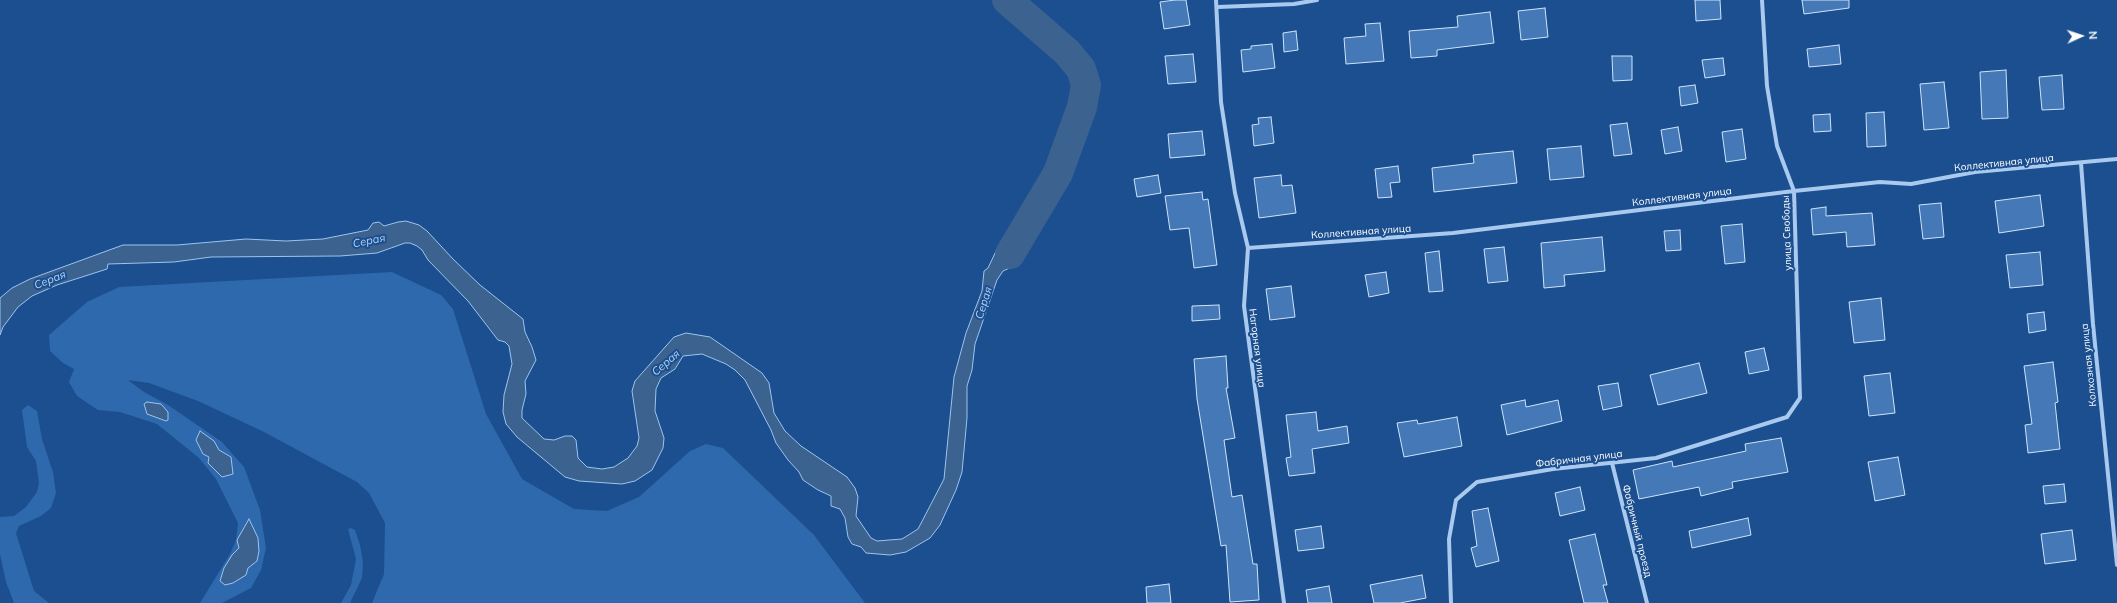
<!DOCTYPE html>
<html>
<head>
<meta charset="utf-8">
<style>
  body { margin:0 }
  #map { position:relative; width:2117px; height:603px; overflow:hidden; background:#1b4f8f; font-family:Mulish,sans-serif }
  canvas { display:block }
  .north { position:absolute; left:2061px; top:16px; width:40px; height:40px; -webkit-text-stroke:3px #1b4f8f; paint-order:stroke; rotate:87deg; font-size:11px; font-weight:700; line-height:16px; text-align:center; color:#fff }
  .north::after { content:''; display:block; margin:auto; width:14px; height:18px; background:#fff; clip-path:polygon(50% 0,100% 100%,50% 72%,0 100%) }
</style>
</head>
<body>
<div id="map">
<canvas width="2117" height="603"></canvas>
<div class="north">N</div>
</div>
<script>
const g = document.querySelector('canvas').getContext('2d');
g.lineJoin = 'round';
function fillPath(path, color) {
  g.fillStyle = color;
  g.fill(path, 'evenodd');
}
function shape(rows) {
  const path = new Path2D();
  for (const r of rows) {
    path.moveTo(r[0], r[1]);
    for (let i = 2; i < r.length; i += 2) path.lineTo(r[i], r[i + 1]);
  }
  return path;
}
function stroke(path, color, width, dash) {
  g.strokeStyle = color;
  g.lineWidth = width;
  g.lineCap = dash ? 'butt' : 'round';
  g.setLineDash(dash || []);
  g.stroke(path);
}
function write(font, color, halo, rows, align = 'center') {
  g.font = font + ' Mulish,sans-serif';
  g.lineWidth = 4;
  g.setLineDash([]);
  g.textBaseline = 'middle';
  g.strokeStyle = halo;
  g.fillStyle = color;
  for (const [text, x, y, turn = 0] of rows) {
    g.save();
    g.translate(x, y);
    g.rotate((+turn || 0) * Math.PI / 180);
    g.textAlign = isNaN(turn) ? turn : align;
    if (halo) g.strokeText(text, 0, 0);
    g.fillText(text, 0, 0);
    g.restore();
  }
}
fillPath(shape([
  [392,272,441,295,453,309,486,414,522,479,574,509,607,511,639,497,690,451,706,444,723,448,814,535,865,603,372,603,384,574,385,523,369,493,357,482,262,431,198,401,149,383,128,380,144,392,168,405,222,442,244,467,260,510,266,548,261,570,251,588,222,603,200,603,230,554,236,540,238,523,216,479,199,458,157,424,120,412,98,410,77,396,69,382,74,369,63,363,50,351,49,335,87,302,119,287],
  [28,405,37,411,42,439,53,472,56,493,51,508,41,516,19,526,16,533,34,591,49,603,14,603,6,582,0,554,0,517,14,516,26,507,37,492,39,483,36,461,27,447,22,410],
  [351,528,355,530,360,545,363,562,362,578,350,603,341,603,351,585,356,559,348,529]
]), '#2e69ad');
const water = shape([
  [1024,215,1037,221,1014,266,1003,271,997,280,975,344,972,370,967,386,967,418,962,472,956,490,940,525,930,538,906,552,890,555,866,553,861,547,852,544,848,537,845,518,840,509,831,506,831,496,818,490,803,480,799,472,788,460,776,443,771,430,745,380,735,370,726,364,702,354,683,356,675,369,661,378,656,389,655,411,664,438,663,448,652,470,635,481,622,484,579,481,565,477,517,437,506,424,503,412,504,395,512,364,509,346,505,342,498,340,468,301,428,260,422,250,417,246,410,243,405,243,377,253,340,256,211,257,174,262,108,264,107,269,57,285,32,296,18,307,3,327,0,335,0,298,12,288,30,279,123,245,177,245,246,239,286,241,323,239,368,230,373,223,379,222,384,226,398,222,406,221,419,225,427,231,453,259,480,285,523,319,525,332,532,347,536,360,525,381,526,394,522,410,522,418,544,439,554,440,565,436,572,436,576,440,578,458,587,467,602,469,614,467,628,458,637,446,639,438,632,391,635,381,674,337,686,333,710,337,762,373,769,383,774,413,785,431,801,446,847,477,855,488,858,497,856,516,871,538,877,541,902,539,918,529,944,479,954,377,966,333,982,291,984,271,988,268,997,249,1007,245,1013,237,1024,215],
  [147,402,161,404,168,412,168,420,166,421,147,414,144,404,147,402],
  [200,431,214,441,219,450,231,457,233,474,222,477,208,463,209,457,203,454,196,440,200,431],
  [249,519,258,538,259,551,257,561,248,568,246,575,233,583,225,585,220,581,224,568,232,555,239,548,237,540,249,519]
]);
fillPath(water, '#3c6290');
stroke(water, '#9cc4f0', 1);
stroke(shape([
  [1007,0,1067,52,1081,69,1086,85,1082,107,1058,173,1010,254]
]), '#3c6290', 30);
const building = shape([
  [1175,0,1186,0,1190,25,1164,29,1160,2,1175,0],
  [1695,0,1720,0,1721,19,1696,21,1695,0],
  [1802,0,1849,0,1849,8,1804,14,1802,0],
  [1545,8,1548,37,1521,40,1518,11,1545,8],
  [1490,12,1494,43,1437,50,1437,56,1411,58,1409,31,1458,27,1457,16,1490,12],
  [1380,23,1384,61,1346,64,1344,38,1366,36,1365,24,1380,23],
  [1296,31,1298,50,1284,52,1283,33,1296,31],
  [1272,44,1275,68,1243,72,1241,50,1251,49,1251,46,1272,44],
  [1839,45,1841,64,1809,67,1807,49,1839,45],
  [1193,54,1196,82,1168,84,1165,56,1193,54],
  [1612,56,1632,56,1632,80,1613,81,1612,56],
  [1723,58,1725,75,1705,78,1702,60,1723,58],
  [2006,70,2008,118,1982,119,1980,72,2006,70],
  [2062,75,2064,109,2042,110,2039,77,2062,75],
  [1944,82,1949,128,1924,130,1920,84,1944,82],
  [1695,85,1698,103,1681,106,1679,87,1695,85],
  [1884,112,1886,146,1867,147,1866,113,1884,112],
  [1830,114,1831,131,1814,132,1813,115,1830,114],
  [1271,117,1274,143,1254,146,1252,125,1259,124,1258,118,1271,117],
  [1627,123,1632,154,1614,156,1610,125,1627,123],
  [1678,127,1682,151,1665,154,1661,130,1678,127],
  [1742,129,1746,159,1726,162,1722,132,1742,129],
  [1202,131,1205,155,1170,158,1168,134,1202,131],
  [1581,146,1584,177,1550,180,1547,149,1581,146],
  [1513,151,1517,183,1434,192,1432,168,1474,163,1473,155,1513,151],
  [1398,166,1400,182,1390,183,1392,197,1378,198,1375,169,1398,166],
  [1158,175,1161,193,1137,197,1134,179,1158,175],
  [1281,175,1282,186,1292,185,1296,213,1259,218,1254,178,1281,175],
  [1202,192,1203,200,1208,199,1217,265,1194,268,1189,228,1170,230,1165,196,1202,192],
  [2040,195,2044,226,1999,233,1995,201,2040,195],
  [1941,203,1944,237,1923,239,1919,205,1941,203],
  [1826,207,1826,216,1872,213,1875,245,1847,247,1846,232,1813,235,1811,209,1826,207],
  [1742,224,1745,262,1725,264,1721,226,1742,224],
  [1680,230,1681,250,1666,251,1664,231,1680,230],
  [1602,237,1605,271,1564,275,1565,286,1544,288,1541,243,1602,237],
  [1504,247,1508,281,1488,283,1484,249,1504,247],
  [1439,251,1443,291,1429,292,1425,253,1439,251],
  [2040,252,2043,285,2010,288,2006,255,2040,252],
  [1386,272,1389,293,1369,297,1365,275,1386,272],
  [1291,286,1295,317,1270,320,1266,289,1291,286],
  [1881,298,1885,340,1854,343,1849,302,1881,298],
  [1219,305,1220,319,1192,321,1192,306,1219,305],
  [2044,312,2046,330,2029,333,2027,314,2044,312],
  [1764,348,1769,370,1749,374,1745,352,1764,348],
  [1226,356,1228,388,1226,388,1235,438,1224,440,1232,497,1242,495,1253,564,1257,564,1259,600,1230,602,1226,545,1221,546,1197,399,1194,359,1226,356],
  [2053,362,2058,402,2055,403,2060,449,2028,453,2025,425,2032,424,2024,366,2053,362],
  [1699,363,1707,393,1658,405,1650,375,1699,363],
  [1890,373,1895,413,1869,416,1864,376,1890,373],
  [1618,383,1622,406,1603,410,1598,386,1618,383],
  [1525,400,1526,407,1558,400,1562,421,1507,435,1501,405,1525,400],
  [1316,412,1318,431,1347,426,1349,443,1312,449,1315,473,1289,476,1286,458,1291,457,1286,415,1316,412],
  [1457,417,1462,446,1404,457,1397,423,1417,420,1418,424,1457,417],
  [1781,438,1788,472,1732,482,1733,488,1701,496,1699,487,1639,499,1633,470,1672,461,1673,467,1746,451,1745,444,1781,438],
  [1898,457,1905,495,1875,501,1868,462,1898,457],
  [2064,484,2066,502,2045,504,2043,486,2064,484],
  [1580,487,1585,510,1560,516,1555,493,1580,487],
  [1488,508,1499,561,1476,567,1471,548,1477,546,1472,511,1488,508],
  [1748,518,1751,535,1692,548,1689,531,1748,518],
  [1321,526,1324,548,1298,551,1295,530,1321,526],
  [2072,530,2076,560,2045,564,2041,534,2072,530],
  [1595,534,1607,585,1603,585,1608,603,1584,603,1569,540,1595,534],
  [1422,575,1426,598,1400,603,1374,603,1370,585,1422,575],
  [1169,584,1171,603,1147,603,1146,587,1169,584],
  [1329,586,1332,603,1308,603,1306,590,1329,586]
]);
fillPath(building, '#4478b7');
stroke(building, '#cfe3fa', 1);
stroke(shape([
  [1216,0,1221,102,1235,193,1248,248,1244,306,1284,603],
  [1218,7,1294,4,1317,0],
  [2081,163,2093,324,2117,565],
  [1248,248,1453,233,1794,191,1880,182,1911,184,1975,172,2117,159],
  [1612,463,1647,603],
  [1451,603,1449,539,1456,500,1477,482,1553,469,1656,458,1787,417,1800,398,1794,191,1777,146,1767,86,1762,0]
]), '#a9c9ee', 4);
write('10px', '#fff', '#1b4f8f', [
  ["Коллективная улица",2004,163,-6],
  ["Коллективная улица",1682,197,-7],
  ["Коллективная улица",1361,232,-4],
  ["улица Свободы",1787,233,-92],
  ["Нагорная улица",1257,348,83],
  ["Колхозная улица",2089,365,-96],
  ["Фабричная улица",1579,459,-7],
  ["Фабричный проезд",1637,531,76]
]);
write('italic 11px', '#b5d3f5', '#1b4f8f', [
  ["Серая",369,241,-11],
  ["Серая",50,280,-22],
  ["Серая",984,303,-73],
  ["Серая",666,363,-41]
]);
</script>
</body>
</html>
